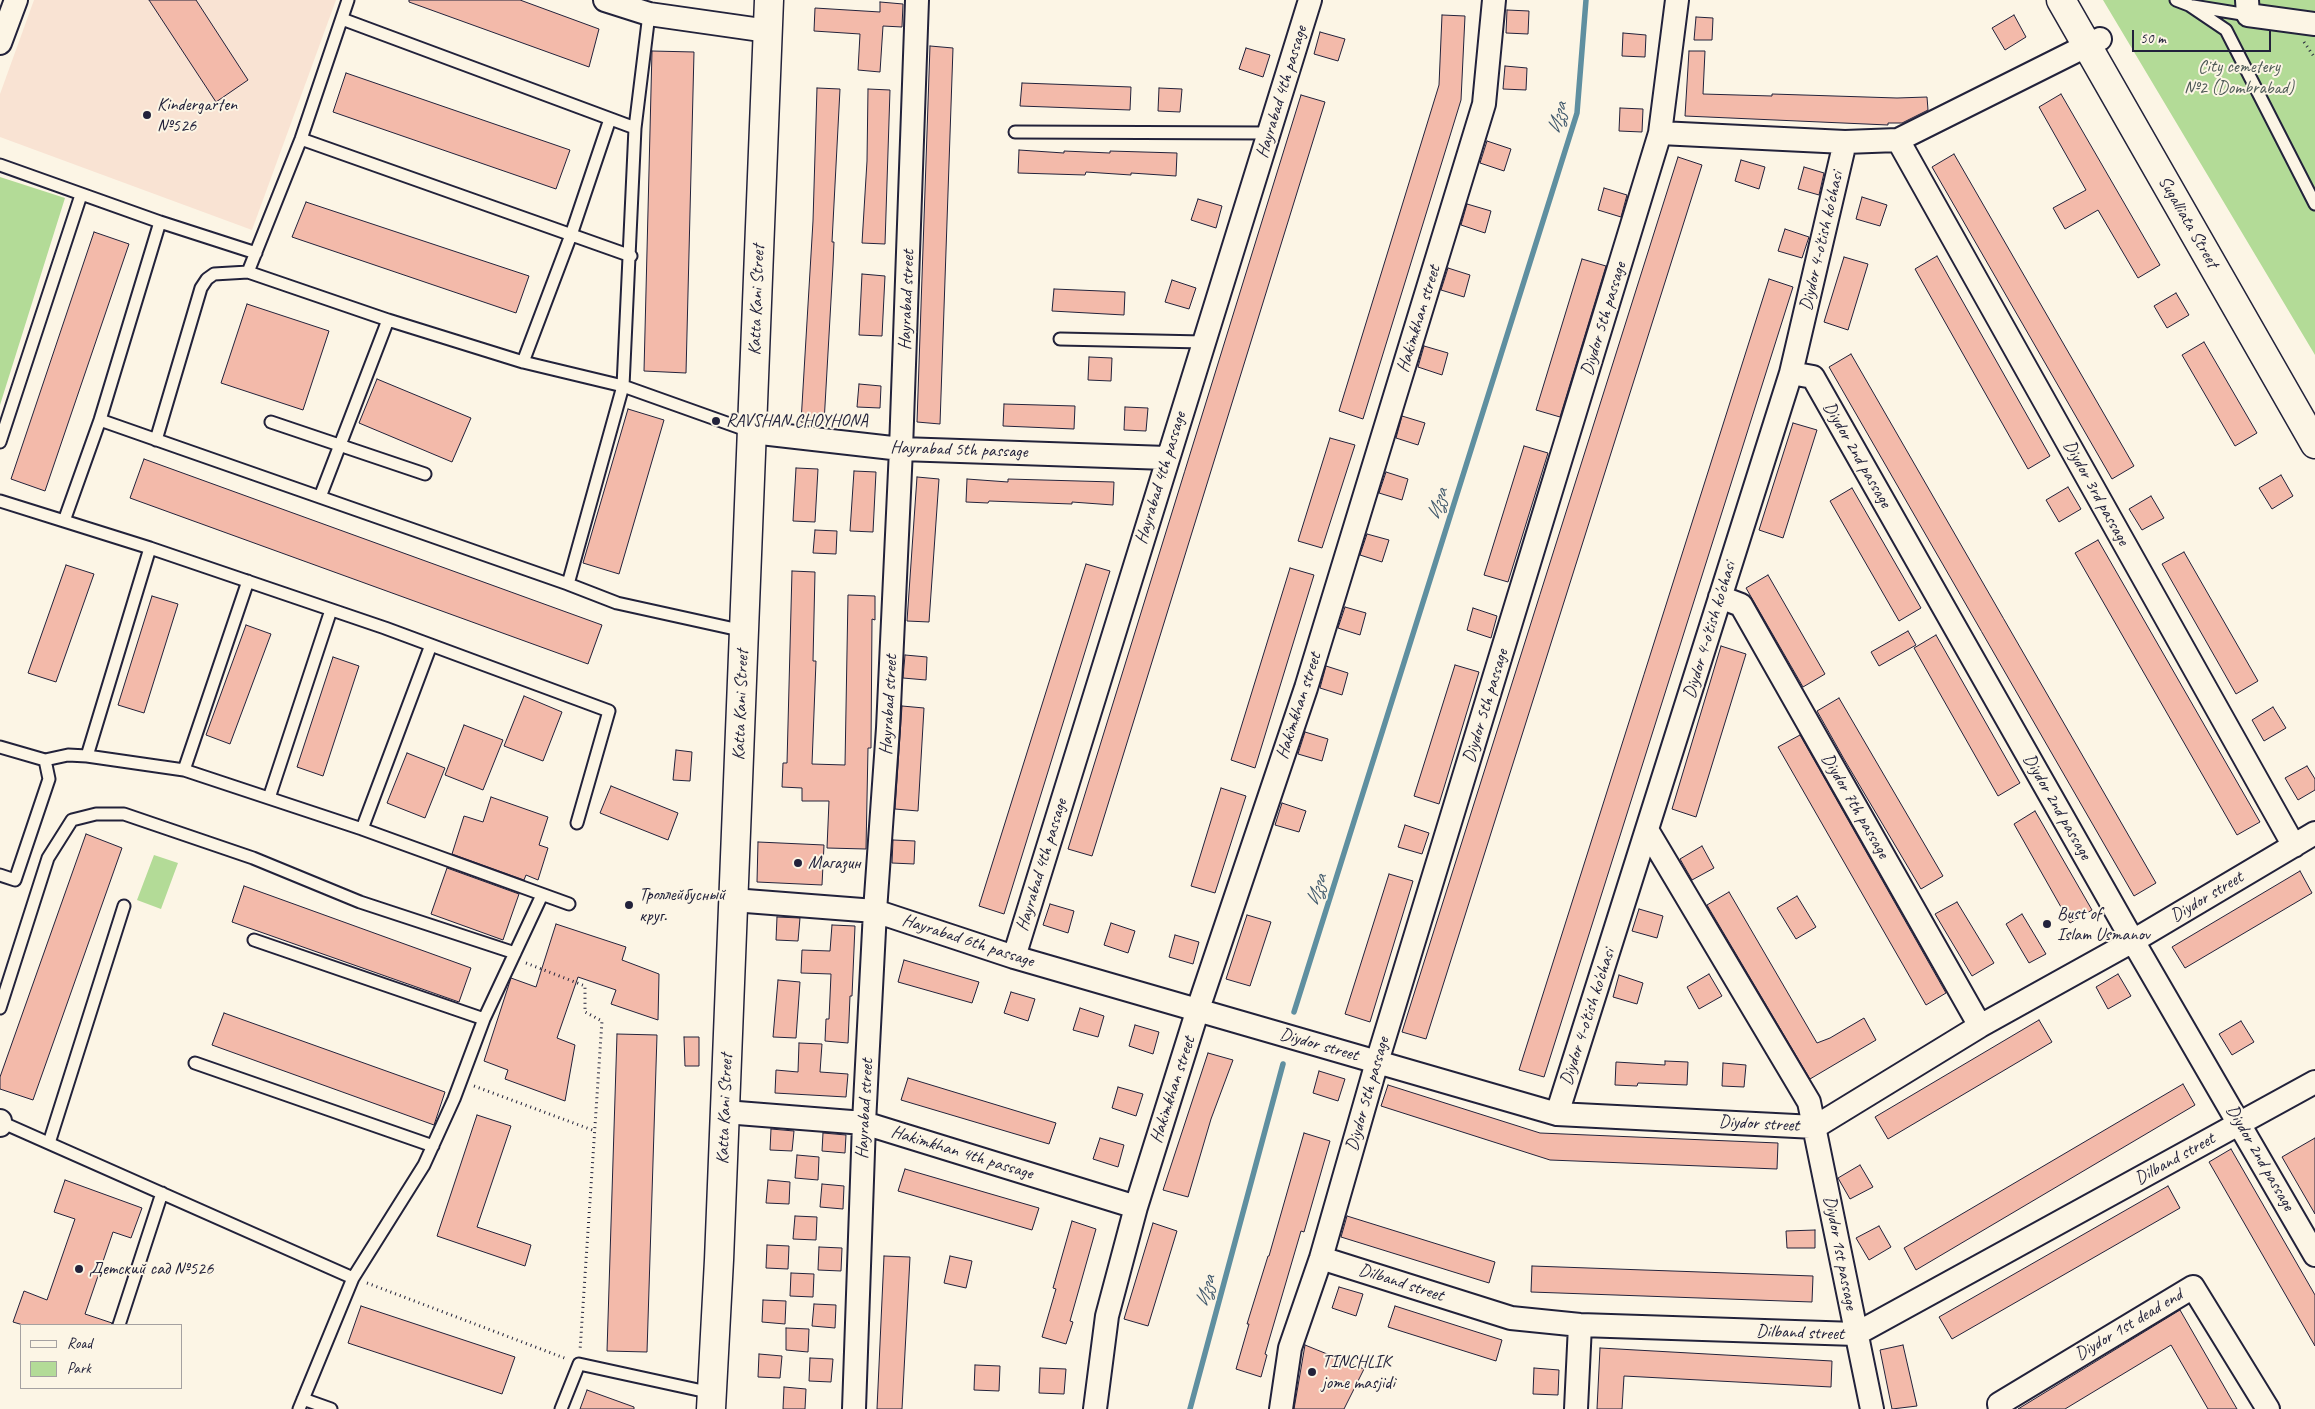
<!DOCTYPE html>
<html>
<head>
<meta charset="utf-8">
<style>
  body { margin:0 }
  #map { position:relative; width:2315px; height:1409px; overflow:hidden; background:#fcf5e5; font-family:Caveat,sans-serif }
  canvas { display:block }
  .legend { position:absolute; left:20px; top:1324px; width:162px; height:65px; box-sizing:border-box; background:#fcf5e5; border:1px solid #a5a1a1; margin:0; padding:6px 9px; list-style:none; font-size:15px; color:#22223b }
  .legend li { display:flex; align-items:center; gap:10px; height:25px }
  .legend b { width:25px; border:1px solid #a5a1a1 }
  .scale { position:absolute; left:2132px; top:30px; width:139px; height:22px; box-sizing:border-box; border:2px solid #22223b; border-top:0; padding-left:6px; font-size:15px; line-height:18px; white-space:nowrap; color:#22223b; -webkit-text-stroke:4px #fcf5e5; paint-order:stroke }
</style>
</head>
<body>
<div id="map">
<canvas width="2315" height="1409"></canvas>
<ul class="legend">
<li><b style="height:6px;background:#fcf5e5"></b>Road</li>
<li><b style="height:14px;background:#b3db97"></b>Park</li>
</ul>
<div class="scale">50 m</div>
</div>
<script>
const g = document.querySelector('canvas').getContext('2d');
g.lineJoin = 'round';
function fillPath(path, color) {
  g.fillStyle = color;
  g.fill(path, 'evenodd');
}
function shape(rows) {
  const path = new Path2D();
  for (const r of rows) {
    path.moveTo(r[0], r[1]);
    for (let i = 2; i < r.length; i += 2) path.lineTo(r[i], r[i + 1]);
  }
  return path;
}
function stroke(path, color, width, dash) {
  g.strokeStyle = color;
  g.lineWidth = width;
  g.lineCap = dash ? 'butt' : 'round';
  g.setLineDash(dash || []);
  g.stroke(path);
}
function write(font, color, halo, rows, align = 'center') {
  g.font = font + ' Caveat,sans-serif';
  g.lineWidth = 4;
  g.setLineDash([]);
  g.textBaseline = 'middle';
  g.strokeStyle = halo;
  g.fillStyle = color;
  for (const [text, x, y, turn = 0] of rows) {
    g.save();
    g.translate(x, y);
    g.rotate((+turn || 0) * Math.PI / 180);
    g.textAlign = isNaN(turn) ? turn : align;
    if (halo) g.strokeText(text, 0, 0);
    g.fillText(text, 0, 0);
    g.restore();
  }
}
fillPath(shape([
  [34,0,336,0,252,230,0,137,0,94]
]), '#f9e3d3');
fillPath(shape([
  [2103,0,2315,0,2315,355],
  [0,177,65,198,0,405],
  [154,855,178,863,161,909,137,900]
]), '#b3db97');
stroke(shape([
  [1294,1012,1577,113,1586,0],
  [1190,1409,1283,1064]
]), '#5f8fa0', 5.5);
const building = shape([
  [149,0,196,0,248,80,216,102,149,0],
  [409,0,520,0,599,29,589,67,409,2,409,0],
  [880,2,903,4,902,27,883,26,880,72,858,70,860,34,814,31,815,8,880,12,880,2],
  [1507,10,1529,11,1528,34,1506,33,1507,10],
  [1442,15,1465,16,1461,100,1363,419,1339,411,1439,85,1442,15],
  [2014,15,2026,37,2005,50,1992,28,2014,15],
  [1696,17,1713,18,1712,40,1694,40,1696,17],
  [1320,32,1345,39,1338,61,1314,54,1320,32],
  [1623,33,1646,35,1645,57,1622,56,1623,33],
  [930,46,953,48,940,424,917,422,930,46],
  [1246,48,1270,55,1263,77,1239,69,1246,48],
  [652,51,694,52,686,373,644,371,652,51],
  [1689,51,1705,51,1703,94,1772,96,1772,94,1897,98,1927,97,1928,110,1902,123,1888,123,1888,125,1685,116,1689,51],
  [1505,66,1527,68,1526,90,1503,89,1505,66],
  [346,73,570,150,556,189,333,112,346,73],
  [1022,83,1131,87,1130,110,1020,106,1022,83],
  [817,88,840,89,832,242,834,242,833,265,824,423,801,422,813,221,817,88],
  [1159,88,1182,89,1180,112,1158,111,1159,88],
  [868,89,890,90,885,244,862,243,867,161,868,89],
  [2061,94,2160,265,2138,278,2098,210,2065,229,2053,208,2086,190,2039,107,2061,94],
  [1301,95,1325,102,1092,856,1068,849,1301,95],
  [1620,108,1643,109,1642,132,1619,131,1620,108],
  [1487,141,1511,149,1504,171,1480,163,1487,141],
  [1019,150,1064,153,1064,151,1110,153,1110,151,1177,153,1176,176,1131,173,1131,175,1086,172,1085,175,1018,173,1019,150],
  [1954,154,2134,466,2112,479,1932,167,1954,154],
  [1678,157,1702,165,1426,1039,1402,1032,1678,157],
  [1741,160,1765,167,1759,189,1735,181,1741,160],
  [1804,167,1824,173,1819,195,1798,189,1804,167],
  [1604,188,1627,195,1621,217,1598,210,1604,188],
  [1862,197,1887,205,1880,226,1856,219,1862,197],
  [1198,199,1222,206,1216,228,1191,220,1198,199],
  [306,202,529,276,516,313,292,237,306,202],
  [1467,204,1491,211,1485,233,1461,225,1467,204],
  [1785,229,1809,237,1802,258,1778,251,1785,229],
  [94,232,129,244,45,491,11,479,94,232],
  [1937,256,2050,456,2028,469,1915,269,1937,256],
  [1844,257,1868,264,1848,330,1824,322,1844,257],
  [1582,259,1606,266,1560,417,1536,410,1582,259],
  [1448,268,1470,275,1464,297,1441,290,1448,268],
  [862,274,885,276,882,336,859,335,862,274],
  [1769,279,1793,287,1544,1077,1519,1070,1769,279],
  [1172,280,1196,288,1189,309,1165,302,1172,280],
  [1054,289,1125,292,1124,315,1052,311,1054,289],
  [2176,293,2189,315,2167,328,2154,306,2176,293],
  [247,304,329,331,303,410,221,383,247,304],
  [2204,342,2257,433,2235,446,2182,355,2204,342],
  [1424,346,1448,353,1442,375,1418,367,1424,346],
  [1851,354,2156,883,2134,896,1829,367,1851,354],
  [1089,357,1112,358,1111,381,1088,380,1089,357],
  [377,379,471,418,452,462,359,423,377,379],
  [859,384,881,386,880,408,857,407,859,384],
  [1004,404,1075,406,1074,429,1003,426,1004,404],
  [1125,407,1148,408,1146,431,1124,430,1125,407],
  [628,409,664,420,619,574,583,563,628,409],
  [1402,416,1425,423,1418,445,1396,438,1402,416],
  [1793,423,1817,430,1783,538,1759,530,1793,423],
  [1330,438,1355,445,1322,548,1298,541,1330,438],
  [1524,446,1548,453,1508,582,1484,575,1524,446],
  [144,459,602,625,588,664,130,498,144,459],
  [796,468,818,469,815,522,793,521,796,468],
  [854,471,876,472,873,532,850,531,854,471],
  [1386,472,1408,479,1402,500,1379,493,1386,472],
  [2281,475,2293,496,2272,509,2259,488,2281,475],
  [917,477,939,479,929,622,907,621,917,477],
  [967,479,1008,482,1008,479,1114,482,1113,505,1072,502,1072,504,989,501,988,503,966,502,967,479],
  [2068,487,2081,509,2059,522,2046,500,2068,487],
  [1852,488,1921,608,1899,621,1830,501,1852,488],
  [2151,496,2164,518,2142,530,2129,509,2151,496],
  [815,530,837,531,836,554,813,553,815,530],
  [1367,534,1389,540,1382,562,1360,555,1367,534],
  [2098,540,2260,822,2237,835,2075,553,2098,540],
  [2184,552,2258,681,2236,694,2162,564,2184,552],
  [1086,564,1110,571,1004,914,979,906,1086,564],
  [66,565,94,574,56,682,28,673,66,565],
  [1290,568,1314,575,1255,768,1231,760,1290,568],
  [792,571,815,572,813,661,816,661,812,764,845,765,848,595,875,596,875,620,872,619,871,748,868,748,866,849,827,848,829,801,802,801,802,788,782,787,783,763,787,763,792,571],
  [1768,575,1825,674,1803,687,1746,588,1768,575],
  [152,596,178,604,144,713,118,705,152,596],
  [1345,607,1366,613,1360,635,1338,628,1345,607],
  [1473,608,1497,616,1491,638,1467,630,1473,608],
  [246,625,271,634,230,744,206,735,246,625],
  [1908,631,1916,645,1879,666,1871,652,1908,631],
  [1936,635,2020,783,1998,796,1914,648,1936,635],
  [1721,646,1746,654,1696,817,1672,809,1721,646],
  [905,655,927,657,926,680,903,678,905,655],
  [333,657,359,666,323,776,297,767,333,657],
  [1455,665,1479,672,1439,804,1414,796,1455,665],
  [1326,666,1348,673,1342,695,1320,688,1326,666],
  [524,696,562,712,543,761,504,746,524,696],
  [1839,698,1943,876,1921,889,1844,759,1817,711,1839,698],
  [902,706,924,708,918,811,895,809,902,706],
  [2273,707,2286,728,2264,741,2252,720,2273,707],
  [464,725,503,740,483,790,445,775,464,725],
  [1305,732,1328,739,1322,761,1298,754,1305,732],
  [1800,735,1946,993,1926,1005,1778,747,1800,735],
  [676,750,692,752,690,781,673,780,676,750],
  [407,753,445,768,425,818,387,803,407,753],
  [2307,766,2315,779,2315,790,2298,800,2285,778,2307,766],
  [611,786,678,813,668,840,600,813,611,786],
  [1221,788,1246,796,1215,893,1191,886,1221,788],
  [491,797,548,817,539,845,548,848,538,880,526,875,524,880,452,854,464,816,483,822,491,797],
  [1282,803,1306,811,1299,832,1275,825,1282,803],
  [2035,811,2092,910,2070,923,2014,824,2035,811],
  [1405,825,1429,833,1422,854,1398,847,1405,825],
  [86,834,122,848,33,1100,0,1089,0,1077,86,834],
  [893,840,915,841,914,864,892,863,893,840],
  [758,842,824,845,822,885,757,882,758,842],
  [1702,846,1714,868,1692,880,1680,859,1702,846],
  [447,868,519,894,503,940,431,914,447,868],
  [2300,871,2312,893,2185,968,2172,947,2300,871],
  [1389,874,1413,881,1370,1022,1345,1014,1389,874],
  [244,886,471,968,459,1002,232,922,244,886],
  [1729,892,1817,1043,1830,1038,1864,1018,1876,1040,1810,1079,1707,905,1729,892],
  [1797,896,1816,927,1796,939,1777,908,1797,896],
  [1957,902,1994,963,1972,976,1935,914,1957,902],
  [1050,904,1074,911,1068,933,1043,925,1050,904],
  [1639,909,1663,916,1657,938,1632,931,1639,909],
  [2022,914,2046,954,2029,963,2006,924,2022,914],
  [1247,915,1271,922,1250,986,1226,979,1247,915],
  [777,917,800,918,798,941,776,940,777,917],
  [1111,923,1135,931,1128,953,1104,945,1111,923],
  [556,924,626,947,622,960,659,974,658,1020,611,1004,616,990,578,977,557,1038,575,1045,565,1101,505,1079,508,1070,484,1061,511,978,536,987,556,924],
  [832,925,855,926,852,996,850,996,848,1043,825,1041,826,1019,829,1019,831,974,801,973,802,950,830,951,832,925],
  [1175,935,1199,942,1193,964,1169,957,1175,935],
  [904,960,979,982,972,1003,898,982,904,960],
  [1709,974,1722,996,1699,1009,1687,987,1709,974],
  [2118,974,2131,996,2108,1009,2096,987,2118,974],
  [1619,975,1643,983,1637,1004,1613,997,1619,975],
  [778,980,800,982,796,1038,773,1037,778,980],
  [1011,992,1035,999,1028,1021,1004,1013,1011,992],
  [1080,1008,1104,1016,1098,1037,1073,1030,1080,1008],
  [224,1013,445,1092,434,1125,212,1045,224,1013],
  [2039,1020,2052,1042,1888,1139,1875,1117,2039,1020],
  [2241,1021,2254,1042,2232,1055,2219,1034,2241,1021],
  [1135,1025,1159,1032,1153,1054,1129,1046,1135,1025],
  [617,1034,657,1035,647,1352,607,1351,617,1034],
  [684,1037,699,1037,699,1066,685,1066,684,1037],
  [799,1043,822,1044,820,1072,848,1074,846,1097,775,1093,776,1070,798,1072,799,1043],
  [1208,1053,1233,1060,1211,1119,1188,1197,1163,1190,1208,1053],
  [1665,1061,1688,1062,1687,1085,1638,1083,1637,1086,1615,1085,1616,1062,1665,1065,1665,1061],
  [1723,1063,1746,1065,1744,1087,1722,1086,1723,1063],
  [1319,1071,1345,1079,1338,1101,1313,1093,1319,1071],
  [908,1078,1056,1123,1049,1144,901,1100,908,1078],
  [2183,1084,2195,1105,1916,1270,1904,1248,2183,1084],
  [1388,1085,1540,1133,1778,1143,1777,1169,1550,1160,1381,1106,1388,1085],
  [1118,1087,1143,1094,1136,1116,1112,1108,1118,1087],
  [477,1115,511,1126,477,1227,531,1245,525,1266,437,1236,477,1115],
  [771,1129,794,1131,792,1151,770,1150,771,1129],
  [823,1133,846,1135,845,1153,822,1151,823,1133],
  [1304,1133,1330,1141,1304,1232,1301,1231,1265,1354,1267,1355,1261,1377,1236,1369,1249,1324,1247,1324,1268,1256,1269,1256,1304,1133],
  [1100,1138,1124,1145,1118,1167,1093,1159,1100,1138],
  [2315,1138,2315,1214,2282,1157,2315,1138],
  [2231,1149,2315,1295,2315,1346,2209,1162,2231,1149],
  [797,1155,819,1157,818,1180,795,1178,797,1155],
  [1860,1165,1873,1187,1850,1199,1838,1178,1860,1165],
  [905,1169,1039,1208,1032,1230,898,1191,905,1169],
  [65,1180,142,1208,131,1238,113,1232,85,1314,112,1323,111,1325,23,1325,13,1322,24,1291,47,1300,75,1219,54,1212,65,1180],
  [768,1180,790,1182,789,1204,766,1203,768,1180],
  [822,1184,844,1186,843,1209,820,1207,822,1184],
  [2168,1186,2180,1208,1952,1339,1939,1317,2168,1186],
  [795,1216,817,1217,816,1240,793,1239,795,1216],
  [1347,1216,1495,1262,1489,1283,1341,1237,1347,1216],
  [1072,1221,1096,1229,1070,1321,1073,1322,1066,1344,1042,1337,1056,1289,1053,1288,1072,1221],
  [1153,1223,1177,1231,1148,1326,1124,1319,1153,1223],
  [1879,1226,1891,1247,1869,1260,1856,1238,1879,1226],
  [1815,1230,1815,1248,1787,1248,1786,1231,1815,1230],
  [767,1245,789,1246,788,1269,766,1268,767,1245],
  [819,1247,842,1248,841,1271,818,1270,819,1247],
  [884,1256,910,1257,902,1409,877,1409,884,1256],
  [950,1256,972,1261,966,1288,944,1283,950,1256],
  [1532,1266,1813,1276,1812,1302,1531,1292,1532,1266],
  [791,1273,814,1274,813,1297,790,1296,791,1273],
  [1339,1287,1363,1294,1356,1316,1332,1308,1339,1287],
  [763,1300,786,1301,785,1324,762,1322,763,1300],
  [814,1304,836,1305,835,1328,812,1326,814,1304],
  [361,1306,515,1357,502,1394,348,1343,361,1306],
  [1395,1306,1502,1340,1496,1361,1388,1327,1395,1306],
  [2180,1310,2237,1409,2208,1409,2171,1345,2065,1409,2018,1409,2180,1310],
  [786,1328,809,1329,808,1352,786,1350,786,1328],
  [1305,1345,1364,1369,1344,1409,1294,1409,1305,1345],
  [1903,1345,1917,1406,1892,1409,1880,1350,1903,1345],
  [1600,1348,1832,1361,1831,1387,1624,1376,1622,1409,1597,1409,1600,1348],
  [759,1354,782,1356,780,1378,758,1377,759,1354],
  [810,1358,833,1359,831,1382,809,1381,810,1358],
  [975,1365,1000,1366,999,1391,974,1390,975,1365],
  [1040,1368,1066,1369,1064,1394,1039,1393,1040,1368],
  [1534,1368,1559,1370,1558,1395,1533,1394,1534,1368],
  [784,1387,806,1389,805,1409,783,1409,784,1387],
  [587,1390,634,1407,634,1409,580,1409,587,1390]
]);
fillPath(building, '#f3baaa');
stroke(building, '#22223b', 1);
const service = shape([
  [2176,0,2189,5,2226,30,2315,204],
  [2193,6,2248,15],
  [342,19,635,128],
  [1015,132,1269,133],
  [301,139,631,256],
  [0,165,160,222,256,253],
  [160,222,100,420,64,521,150,548,385,628,609,711,577,823],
  [248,272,301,139,348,0],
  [1060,339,1203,342],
  [523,362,571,235,610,119],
  [100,420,568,584,617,603,744,631],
  [271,422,425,474],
  [156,440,201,288,207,279,214,274,248,272,388,320,523,362,623,386,752,432],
  [0,442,81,195],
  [320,497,388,320],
  [0,501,64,521],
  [568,584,623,386,635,128,649,14],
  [0,747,45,760,68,755,87,756,184,770,362,829,569,904],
  [87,756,150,548],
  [184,770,248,581],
  [269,798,331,610],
  [362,829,431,645],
  [0,875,15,880,49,779,45,760],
  [254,940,484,1019],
  [0,1008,48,858,72,820,96,814,124,814,253,858,360,902,515,953],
  [195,1063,433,1146],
  [1,1122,353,1278,424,1165,454,1099,484,1019,542,895],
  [49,1143,124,906],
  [119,1325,162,1193],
  [303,1399,331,1409],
  [299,1409,353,1278],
  [561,1409,579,1364,712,1393]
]);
const minor = shape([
  [605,0,649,14,768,31],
  [2247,0,2248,15,2315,24],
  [0,43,16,0],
  [1660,133,1845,142,1898,140,2100,39],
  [1898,140,2294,846],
  [1791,373,1813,377,2133,941,2315,1255],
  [752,432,901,449,1167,458],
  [1720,597,1741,605,1980,1026],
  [1647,830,1809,1102,1872,1409],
  [733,900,875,911,1014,957,1557,1114,1815,1127,1980,1026,2133,941,2315,833],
  [1014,957,1310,0],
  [725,1112,864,1123,1136,1207],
  [1557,1114,1791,373,1845,142],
  [0,1121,0,1125],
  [1321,1258,1511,1318,1580,1325,1856,1334,2315,1082],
  [854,1409,864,1123,875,911,888,728,901,449,917,0],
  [1095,1409,1107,1316,1136,1207,1198,1009,1306,688,1484,104,1494,0],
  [1281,1409,1290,1348,1321,1258,1377,1062,1660,133,1677,0],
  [1576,1409,1580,1325],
  [2000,1409,1999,1404,2193,1287,2268,1409]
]);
const secondary = shape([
  [2061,0,2315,444],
  [711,1409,719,1260,769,0]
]);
stroke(service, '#22223b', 15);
stroke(minor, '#22223b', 26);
stroke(secondary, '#22223b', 31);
stroke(shape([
  [2304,42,2315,58],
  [526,963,585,986,585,1012,602,1021,580,1351],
  [474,1086,595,1131],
  [367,1283,567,1359]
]), '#22223b', 3, [1, 4]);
stroke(service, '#fcf5e5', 11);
stroke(minor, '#fcf5e5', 22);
stroke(secondary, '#fcf5e5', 28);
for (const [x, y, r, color] of [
  [147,115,5,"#22223b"],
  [716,421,5,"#22223b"],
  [798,863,5,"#22223b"],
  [629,905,5,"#22223b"],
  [2047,924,5,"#22223b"],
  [79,1269,5,"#22223b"],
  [1312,1372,5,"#22223b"]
]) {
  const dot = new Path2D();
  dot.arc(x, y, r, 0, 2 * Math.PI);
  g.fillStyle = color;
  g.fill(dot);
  stroke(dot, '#fcf5e5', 2);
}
write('18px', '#4e5a57', '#fcf5e5', [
  ["City cemetery",2239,67],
  ["№2 (Dombrabad)",2239,88]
]);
write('18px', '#22223b', '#fcf5e5', [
  ["Hayrabad 4th passage",1282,92,-73],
  ["Sugalliata Street",2188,222,60],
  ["Diydor 4-o'tish ko'chasi",1822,241,-77],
  ["Katta Kani Street",757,300,-88],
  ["Hayrabad street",907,300,-88],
  ["Hakimkhаn street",1419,319,-73],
  ["Diydor 5th passage",1604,319,-73],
  ["Hayrabad 5th passage",959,450,2],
  ["Diydor 2nd passage",1857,455,60],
  ["Hayrabad 4th passage",1161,478,-73],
  ["Diydor 3rd passage",2096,493,61],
  ["Diydor 4-o'tish ko'chasi",1710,630,-73],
  ["Katta Kani Street",741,705,-88],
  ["Hayrabad street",889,705,-87],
  ["Hakimkhаn street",1299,706,-72],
  ["Diydor 5th passage",1486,706,-73],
  ["Diydor 7th passage",1855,806,60],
  ["Diydor 2nd passage",2057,807,60],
  ["Hayrabad 4th passage",1042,865,-73],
  ["Diydor street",2207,897,-31],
  ["Hayrabad 6th passage",968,941,18],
  ["Diydor 4-o'tish ko'chasi",1588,1017,-72],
  ["Diydor street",1319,1045,16],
  ["Hakimkhаn street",1173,1090,-72],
  ["Diydor 5th passage",1368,1094,-74],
  ["Katta Kani Street",725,1109,-88],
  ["Hayrabad street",865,1109,-87],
  ["Diydor street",1759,1124,3],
  ["Hakimkhаn 4th passage",962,1153,17],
  ["Diydor 2nd passage",2260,1158,60],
  ["Dilband street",2175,1159,-29],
  ["Diydor 1st passage",1840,1253,79],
  ["Dilband street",1401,1283,18],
  ["Diydor 1st dead end",2129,1325,-31],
  ["Dilband street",1800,1333,2]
]);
write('18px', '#22223b', '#fcf5e5', [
  ["Kindergarten",157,105],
  ["№526",157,126],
  ["RAVSHAN CHOYHONA",726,421],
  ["Магазин",808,863],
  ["Троллейбусный",639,895],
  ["круг.",639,916],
  ["Bust of",2057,914],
  ["Islam Usmanov",2057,935],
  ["Детский сад №526",89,1269],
  ["TINCHLIK",1322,1362],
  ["jome masjidi",1322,1383]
], 'left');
write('italic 19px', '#41596d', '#fcf5e5', [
  ["Изза",1558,118,-76],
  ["Изза",1438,504,-73],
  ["Изза",1317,890,-73],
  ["Изза",1206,1291,-75]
]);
</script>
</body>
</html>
